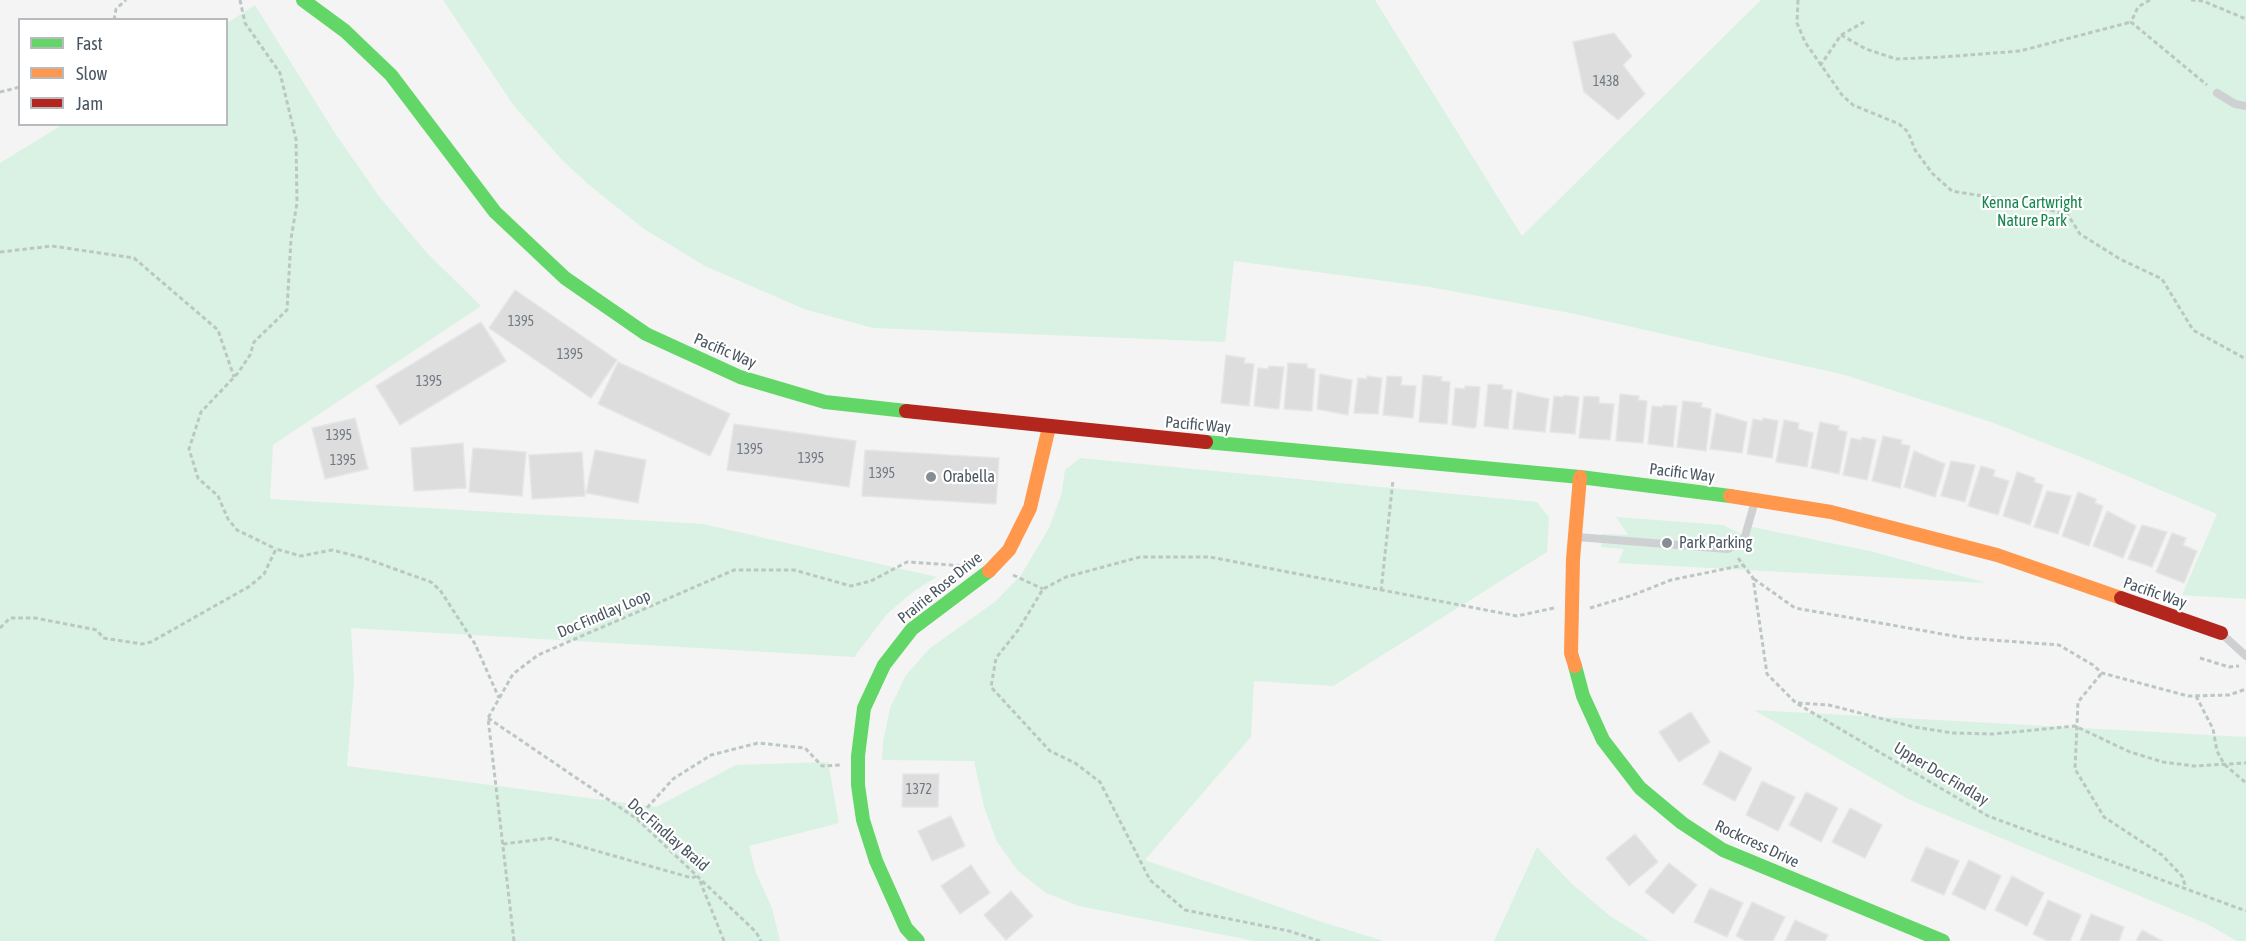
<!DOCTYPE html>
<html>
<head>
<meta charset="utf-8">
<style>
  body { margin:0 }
  #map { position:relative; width:2246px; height:941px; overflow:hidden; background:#f4f4f4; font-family:"Asap Condensed",sans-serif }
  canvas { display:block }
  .legend { position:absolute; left:18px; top:18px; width:210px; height:108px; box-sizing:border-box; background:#fff; border:2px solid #b7bbc0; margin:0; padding:8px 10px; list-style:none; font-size:18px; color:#4a5661 }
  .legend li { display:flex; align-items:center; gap:12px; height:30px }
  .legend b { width:30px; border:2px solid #b7bbc0 }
</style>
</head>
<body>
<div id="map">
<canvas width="2246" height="941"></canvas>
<ul class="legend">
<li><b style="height:8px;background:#63d668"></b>Fast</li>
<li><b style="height:8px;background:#ff974d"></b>Slow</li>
<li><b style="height:8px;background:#b3261e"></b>Jam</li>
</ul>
</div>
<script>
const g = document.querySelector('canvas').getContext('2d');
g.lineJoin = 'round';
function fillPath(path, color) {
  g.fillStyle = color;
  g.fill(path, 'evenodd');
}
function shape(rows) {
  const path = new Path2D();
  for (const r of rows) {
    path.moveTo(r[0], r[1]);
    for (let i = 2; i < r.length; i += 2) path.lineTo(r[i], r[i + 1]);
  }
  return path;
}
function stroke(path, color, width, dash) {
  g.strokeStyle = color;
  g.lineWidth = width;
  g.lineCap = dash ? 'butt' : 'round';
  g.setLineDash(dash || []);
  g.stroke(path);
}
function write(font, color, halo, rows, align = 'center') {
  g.font = font + ' "Asap Condensed",sans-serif';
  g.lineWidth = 4.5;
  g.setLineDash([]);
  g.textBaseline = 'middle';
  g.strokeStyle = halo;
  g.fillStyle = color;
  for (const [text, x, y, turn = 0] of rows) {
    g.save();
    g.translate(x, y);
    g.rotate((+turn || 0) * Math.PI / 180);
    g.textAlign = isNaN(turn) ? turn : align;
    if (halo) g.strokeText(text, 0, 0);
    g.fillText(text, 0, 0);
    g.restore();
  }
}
fillPath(shape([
  [443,0,1375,0,1522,236,1761,0,2246,0,2246,599,2182,595,2217,514,2101,465,1991,422,1845,375,1570,313,1430,287,1234,261,1225,342,873,328,804,309,705,266,644,229,588,184,562,160,514,106],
  [255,5,335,133,378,195,427,253,481,306,273,445,270,499,703,524,937,577,914,591,887,614,854,657,351,628,354,682,347,766,656,807,736,765,828,762,839,823,749,846,756,873,772,908,780,941,0,941,0,163,62,125,226,124,227,23],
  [1080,458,1537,502,1549,517,1547,552,1333,686,1254,681,1251,737,1145,860,1322,922,1384,941,1254,941,1079,906,1046,893,1018,871,997,842,984,807,974,761,882,760,883,742,890,708,906,675,929,649,996,601,1021,575,1049,528,1061,496,1065,470],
  [1616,517,1723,525,1747,537,1752,527,1870,551,1987,583,1618,563,1624,549,1601,547,1602,534,1628,535],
  [1754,710,2246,737,2246,941,2237,941,2207,924,1910,800],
  [1537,847,1571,883,1610,916,1650,941,1494,941]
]), '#d9f2e3');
const building = shape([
  [1614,33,1632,56,1623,65,1645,94,1618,120,1584,92,1573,42,1614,33],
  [515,290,617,360,591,398,489,328,515,290],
  [481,322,506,361,400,425,376,386,481,322],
  [1226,355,1245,358,1244,363,1254,364,1249,406,1221,403,1226,355],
  [618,362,730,414,710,456,598,404,618,362],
  [1288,363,1307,364,1307,368,1315,369,1312,411,1284,409,1288,363],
  [1269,366,1284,367,1279,408,1277,409,1254,406,1258,368,1268,369,1269,366],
  [1320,374,1352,380,1348,415,1317,409,1320,374],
  [1423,375,1442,377,1441,381,1450,382,1447,424,1419,422,1423,375],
  [1367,376,1382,378,1378,414,1354,413,1358,378,1367,379,1367,376],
  [1387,376,1402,377,1401,385,1416,386,1413,418,1383,415,1387,376],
  [1488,384,1503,385,1502,389,1512,390,1508,429,1484,426,1488,384],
  [1465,386,1480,387,1476,427,1473,428,1452,425,1455,388,1465,389,1465,386],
  [1517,392,1549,399,1545,432,1513,429,1517,392],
  [1620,394,1639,396,1638,400,1647,401,1643,443,1616,441,1620,394],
  [1564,395,1579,397,1575,434,1550,432,1554,396,1563,397,1564,395],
  [1584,396,1599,397,1599,403,1614,404,1610,440,1579,438,1584,396],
  [1683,401,1702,403,1701,407,1711,409,1706,451,1677,447,1683,401],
  [1663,405,1677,406,1673,447,1648,444,1652,406,1662,407,1663,405],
  [1716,413,1747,422,1742,453,1710,449,1716,413],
  [355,418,368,469,325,479,312,428,355,418],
  [1763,418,1778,421,1772,458,1747,454,1753,419,1762,421,1763,418],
  [1784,420,1799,423,1798,429,1813,433,1807,467,1776,462,1784,420],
  [1820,422,1839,426,1838,430,1847,432,1839,474,1811,468,1820,422],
  [734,424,856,441,849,487,727,470,734,424],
  [1883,436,1902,440,1901,444,1910,446,1900,488,1872,481,1883,436],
  [1862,437,1876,440,1867,480,1843,475,1851,438,1861,440,1862,437],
  [463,443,466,488,414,491,411,448,463,443],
  [473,448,526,452,522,496,469,492,473,448],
  [595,450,646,460,638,503,586,493,595,450],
  [865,450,999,458,996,504,862,496,865,450],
  [1914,451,1945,464,1935,497,1904,487,1914,451],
  [582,452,585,496,532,499,529,455,582,452],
  [1951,461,1975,465,1965,502,1941,496,1951,461],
  [1981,466,1995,470,1993,476,2009,481,1998,515,1968,506,1981,466],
  [2017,472,2035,478,2034,482,2043,485,2030,525,2003,516,2017,472],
  [2047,491,2071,496,2058,534,2034,527,2047,491],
  [2078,492,2096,499,2095,503,2103,506,2089,546,2062,536,2078,492],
  [2107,511,2136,526,2123,558,2093,546,2107,511],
  [2142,525,2167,532,2152,567,2128,559,2142,525],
  [2172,533,2186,538,2183,545,2197,551,2184,583,2156,572,2172,533],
  [1691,712,1710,742,1679,762,1659,732,1691,712],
  [1720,751,1752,768,1735,801,1703,784,1720,751],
  [903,774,939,774,938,807,902,807,903,774],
  [1762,781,1795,797,1778,831,1746,815,1762,781],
  [1806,792,1838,808,1821,842,1789,825,1806,792],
  [1850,808,1882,825,1865,858,1832,842,1850,808],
  [951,816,965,846,932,861,918,831,951,816],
  [1635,834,1658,862,1629,886,1606,858,1635,834],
  [1926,847,1959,861,1944,895,1911,881,1926,847],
  [1969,860,2001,876,1985,910,1952,894,1969,860],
  [1669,863,1697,885,1673,914,1645,892,1669,863],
  [971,865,990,893,960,914,941,886,971,865],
  [2012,876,2044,893,2027,926,1995,910,2012,876],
  [1710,888,1743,903,1727,937,1694,922,1710,888],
  [1011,891,1033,916,1006,940,984,915,1011,891],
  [2048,900,2081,915,2070,941,2048,941,2033,934,2048,900],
  [1752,902,1785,917,1773,941,1746,941,1736,936,1752,902],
  [2091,914,2124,927,2119,941,2080,941,2091,914],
  [1795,920,1828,935,1825,941,1785,941,1795,920],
  [2142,930,2162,941,2136,941,2142,930]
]);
fillPath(building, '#ddddde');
stroke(building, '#e5e6e7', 1.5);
stroke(shape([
  [240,0,245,23,280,73,296,139,297,203,291,239,287,310,254,342,250,355,238,373,201,412,189,449,198,478,218,496,228,519,237,530,276,549],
  [1798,0,1797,23,1805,42,1842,95,1853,105,1899,124,1908,132,1915,150,1932,173,1952,191,2025,203,2068,215,2080,234,2120,259,2162,279,2193,330,2246,359],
  [2150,0,2138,7,2131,22,2207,85],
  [2191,0,2203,1,2246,19],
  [114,20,116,9,126,0],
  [1841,35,1866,49,1896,59,1943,57,2020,51,2131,22],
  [1820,66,1841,35,1864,22],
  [0,92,20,87],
  [0,252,52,246,134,258,218,330,234,377],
  [1738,558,1753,578,1767,674,1796,703,1988,816,2246,911],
  [1013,575,1043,589],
  [1754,579,1795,608,1965,638,2059,645,2093,665,2102,673,2188,696,2229,695,2246,689],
  [1381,591,1393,480],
  [1590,608,1633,595,1671,580,1744,565],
  [0,628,10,618,35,618,97,630,103,638,142,644,151,642,250,586,264,574,276,549,301,556,332,550,364,558,431,582,440,590,475,644,499,698],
  [2200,658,2229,667,2239,666],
  [2101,674,2078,702,2075,769,2104,817,2162,855,2182,876,2186,888],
  [2196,696,2213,729,2217,751,2224,764,2246,783],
  [1798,703,1829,705,1914,727,1953,733,1993,734,2075,726,2130,752,2163,762,2194,766,2246,763],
  [488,718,637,819,756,932,761,941],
  [637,819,673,779,711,755,758,743,805,748,822,766,840,765],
  [503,844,551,838,692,878,697,876],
  [700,881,724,941],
  [514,941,488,718,513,674,538,655,734,570,794,570,851,586,871,581,907,562,966,566],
  [1320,941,1289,931,1185,910,1150,880,1100,782,1075,763,1050,751,991,687,996,658,1019,629,1043,589,1066,577,1140,557,1210,557,1517,616,1554,608]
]), '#bcc7c4', 3, [4.5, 3]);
stroke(shape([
  [2217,93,2235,104,2246,106],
  [1577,537,1728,549,1740,543,1745,536,1755,501],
  [2223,635,2246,656]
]), '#ced0d2', 8);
stroke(shape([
  [303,0,345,31,391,75,495,212,565,278,646,334,740,377,825,402,906,411],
  [1206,442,1580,477,1730,496],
  [1575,666,1583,696,1603,740,1640,788,1682,823,1723,850,1943,941],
  [918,941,906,928,876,861,863,820,858,785,858,756,864,708,884,665,912,629,989,571]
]), '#63d668', 14);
stroke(shape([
  [1730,496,1831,512,1997,555,2121,598],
  [989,571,1009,550,1030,508,1049,427],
  [1575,666,1571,653,1573,559,1580,477]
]), '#ff974d', 14);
stroke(shape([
  [906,411,1206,442],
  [2121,598,2221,633]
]), '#b3261e', 14);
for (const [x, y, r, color] of [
  [931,477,6,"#868d94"],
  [1667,543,6,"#868d94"]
]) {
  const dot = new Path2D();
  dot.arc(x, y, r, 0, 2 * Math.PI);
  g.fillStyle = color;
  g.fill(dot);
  stroke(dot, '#fff', 2);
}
write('14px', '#707881', null, [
  ["1438",1606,82],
  ["1395",521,322],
  ["1395",570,355],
  ["1395",429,382],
  ["1395",339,436],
  ["1395",750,450],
  ["1395",811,459],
  ["1395",343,461],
  ["1395",882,474],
  ["1372",919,790]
]);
write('16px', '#17864f', '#fff', [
  ["Kenna Cartwright",2032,203],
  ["Nature Park",2032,221]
]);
write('16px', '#4a5661', '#fff', [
  ["Pacific Way",725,351,23],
  ["Pacific Way",1198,425,5],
  ["Pacific Way",1682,473,7],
  ["Prairie Rose Drive",940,588,-39],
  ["Pacific Way",2155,593,19],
  ["Doc Findlay Loop",604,614,-23],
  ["Upper Doc Findlay",1941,774,31],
  ["Doc Findlay Braid",668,835,41],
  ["Rockcress Drive",1757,844,25]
]);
write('16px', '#4a5661', '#fff', [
  ["Orabella",943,477],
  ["Park Parking",1679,543]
], 'left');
</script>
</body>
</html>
